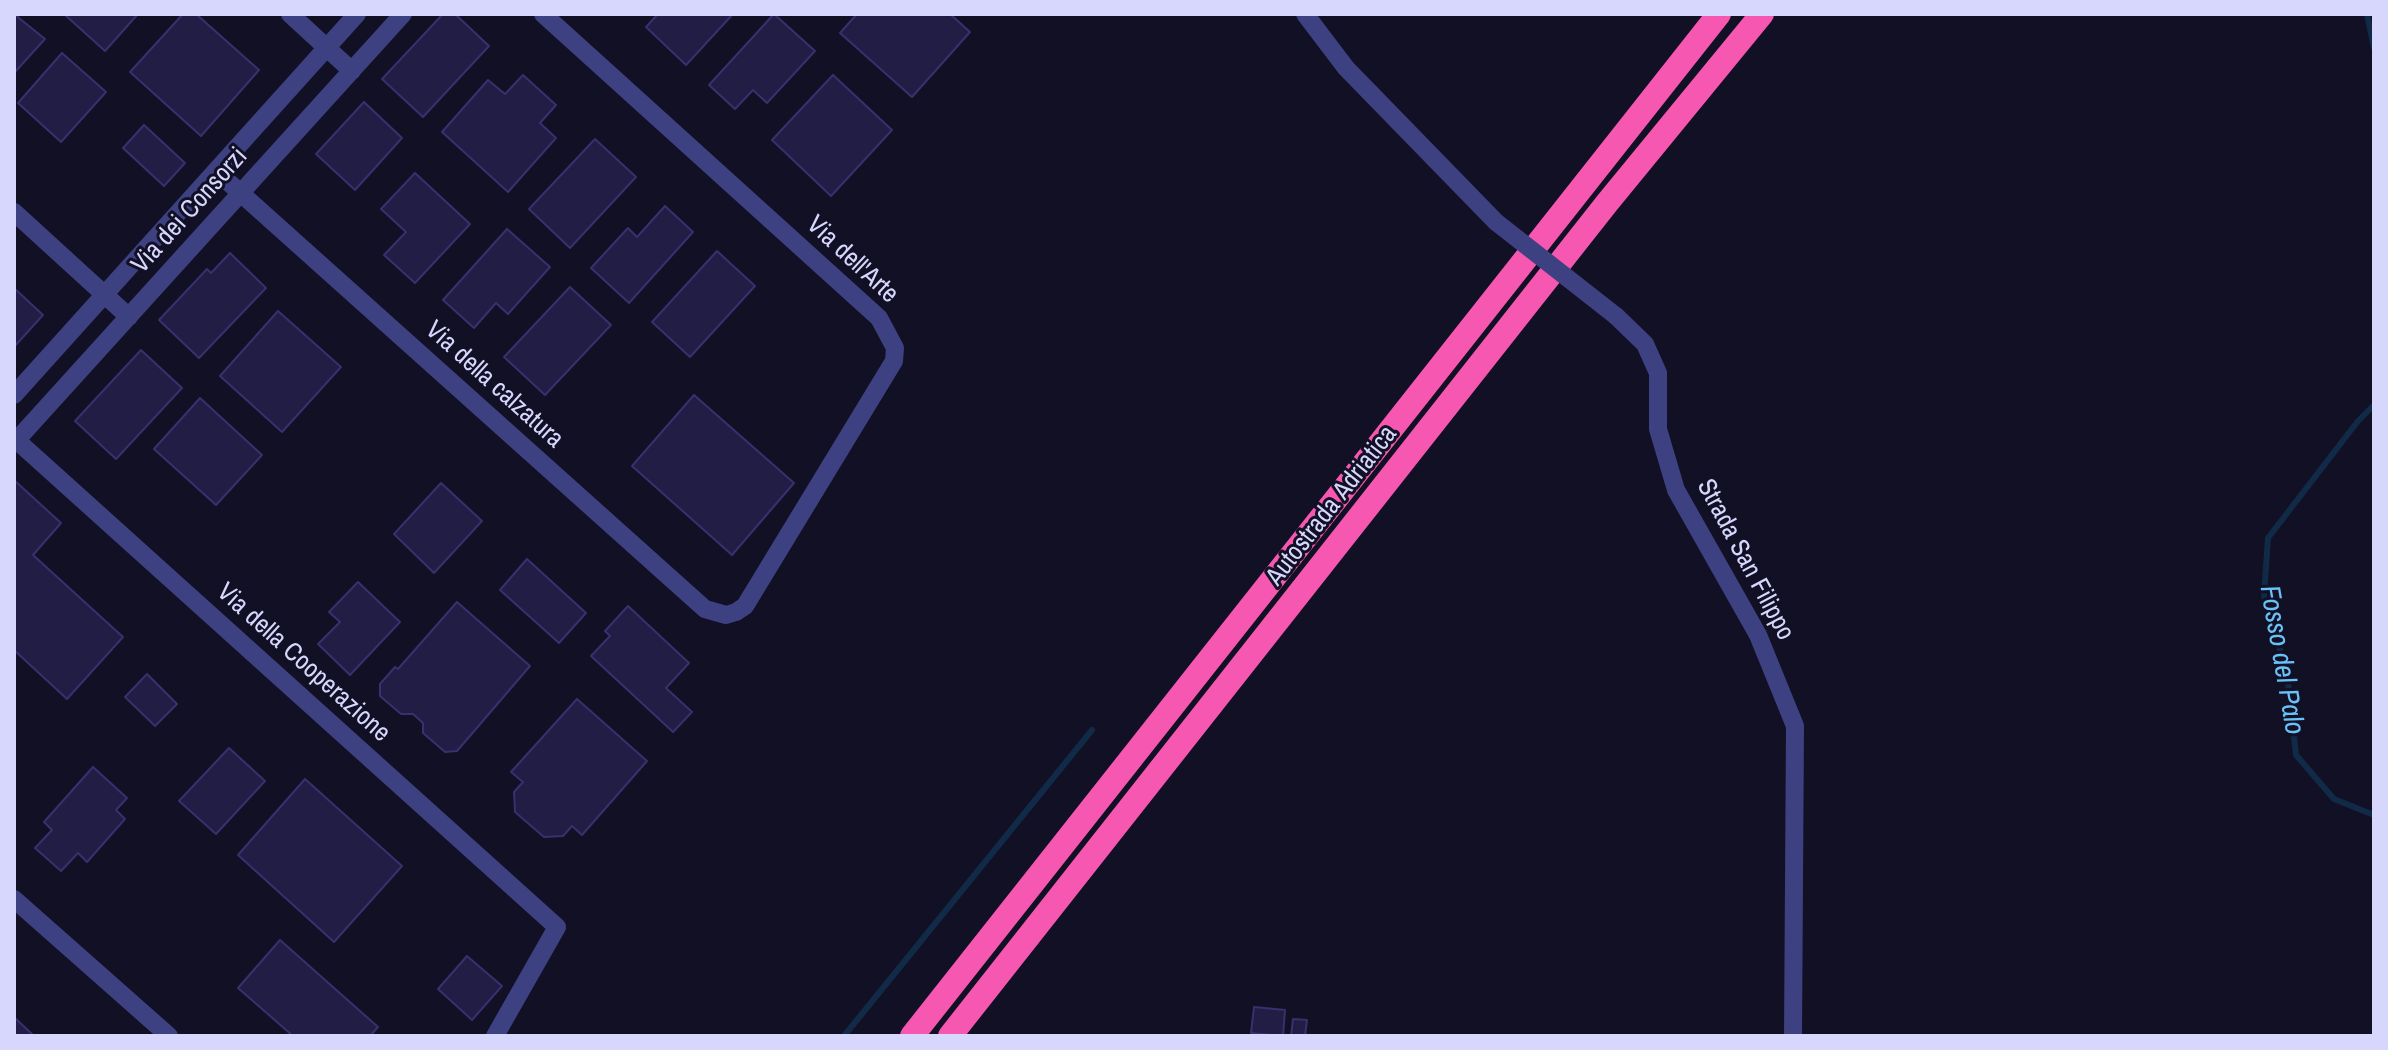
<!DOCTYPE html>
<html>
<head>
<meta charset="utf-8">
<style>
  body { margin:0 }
  #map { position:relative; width:2388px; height:1050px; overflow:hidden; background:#121024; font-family:"Archivo Narrow",sans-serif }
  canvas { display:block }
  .frame { position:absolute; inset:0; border:16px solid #d7d6fd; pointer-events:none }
</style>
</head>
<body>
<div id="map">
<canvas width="2388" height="1050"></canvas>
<div class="frame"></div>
</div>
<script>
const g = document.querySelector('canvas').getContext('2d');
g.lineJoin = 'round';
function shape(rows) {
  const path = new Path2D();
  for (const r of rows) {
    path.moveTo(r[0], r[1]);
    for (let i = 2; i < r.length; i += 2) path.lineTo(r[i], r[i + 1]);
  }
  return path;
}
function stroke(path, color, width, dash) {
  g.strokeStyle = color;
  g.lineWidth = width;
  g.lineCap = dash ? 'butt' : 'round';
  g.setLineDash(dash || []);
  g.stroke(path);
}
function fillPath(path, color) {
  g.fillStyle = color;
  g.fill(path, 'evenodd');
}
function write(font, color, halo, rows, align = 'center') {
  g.font = font + ' "Archivo Narrow",sans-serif';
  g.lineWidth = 6;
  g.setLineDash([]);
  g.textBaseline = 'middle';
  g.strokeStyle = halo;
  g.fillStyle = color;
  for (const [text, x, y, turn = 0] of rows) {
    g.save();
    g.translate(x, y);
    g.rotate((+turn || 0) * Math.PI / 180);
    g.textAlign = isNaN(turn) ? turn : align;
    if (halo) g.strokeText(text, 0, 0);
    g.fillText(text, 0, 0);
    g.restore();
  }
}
stroke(shape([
  [2367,14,2374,48],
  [2374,405,2358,421,2268,538,2264,596,2287,673,2296,755,2334,799,2374,815],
  [844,1036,1092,730]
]), '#112a47', 6);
const building = shape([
  [14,14,45,39,14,73,14,14],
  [64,14,138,14,105,51,64,14],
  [183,14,196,14,259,70,201,136,130,72,183,14],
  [443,14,455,14,489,46,423,117,382,79,443,14],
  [658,14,733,14,686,65,646,27,658,14],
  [774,14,815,51,767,103,753,90,735,109,709,85,774,14],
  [857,14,950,14,970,32,912,97,840,33,857,14],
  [62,53,106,92,61,142,18,103,62,53],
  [523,75,556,105,540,123,556,138,508,192,442,132,488,80,505,94,523,75],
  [833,75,892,130,831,196,772,140,833,75],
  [364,102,402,138,355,190,316,154,364,102],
  [144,125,185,163,164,186,123,148,144,125],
  [595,139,636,177,570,248,529,209,595,139],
  [415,173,470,224,415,283,384,255,406,232,381,209,415,173],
  [665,206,693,232,629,303,591,268,628,228,637,237,665,206],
  [507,229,550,267,508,314,496,303,474,328,443,300,507,229],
  [717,251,755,286,690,357,652,322,717,251],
  [230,253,266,288,199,358,159,320,207,269,211,273,230,253],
  [570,287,611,325,545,395,504,357,570,287],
  [14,288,43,315,14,347,14,288],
  [278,311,341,367,282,432,220,376,278,311],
  [141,350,182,388,116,459,75,421,141,350],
  [694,395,794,483,732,555,632,466,694,395],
  [200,398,262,455,216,505,154,449,200,398],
  [14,480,61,523,33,555,123,637,67,699,14,650,14,480],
  [441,483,482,521,434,573,394,534,441,483],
  [527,559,586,613,559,643,500,590,527,559],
  [358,582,400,622,350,675,318,644,340,622,329,612,358,582],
  [457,602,530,666,457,751,445,752,423,733,423,723,413,714,401,714,380,696,380,684,395,667,398,669,457,602],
  [628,606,689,663,666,688,692,712,673,732,591,656,610,636,605,631,628,606],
  [147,674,177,704,155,726,125,697,147,674],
  [577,699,647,761,582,835,572,826,563,836,544,837,515,812,514,792,523,782,511,772,577,699],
  [229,748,265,781,216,834,179,801,229,748],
  [93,767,127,798,116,810,125,819,87,862,78,853,61,871,35,848,52,830,44,822,93,767],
  [305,779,402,866,334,942,238,855,305,779],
  [280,940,378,1027,370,1036,293,1036,238,988,280,940],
  [467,956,502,986,472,1020,438,989,467,956],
  [1254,1007,1285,1010,1283,1036,1251,1033,1254,1007],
  [14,1017,34,1036,14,1036,14,1017],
  [1293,1019,1307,1020,1305,1036,1291,1036,1293,1019]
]);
fillPath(building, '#221d44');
stroke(building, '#38306f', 2);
stroke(shape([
  [290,14,352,71],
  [1305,14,1346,68,1496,222],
  [216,171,705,609,726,615,736,612,745,606,894,361,895,348,879,318,543,14],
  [14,212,129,317],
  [1616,316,1645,344,1658,373,1658,429,1676,490,1758,635,1795,726,1793,1036],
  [14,395,357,14],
  [14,438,557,927,495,1036],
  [14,443,403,14],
  [14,899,169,1036]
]), '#3e4181', 18);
stroke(shape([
  [912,1036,1719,14],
  [950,1036,1607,203,1762,14]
]), '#f657b0', 24);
stroke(shape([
  [1496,222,1616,316]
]), '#3e4181', 18);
write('26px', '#d7d6fd', '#121024', [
  ["Via dei Consorzi",190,211,-48],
  ["Via dell'Arte",852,260,43],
  ["Via della calzatura",494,385,42],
  ["Autostrada Adriatica",1332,506,-52],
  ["Strada San Filippo",1745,560,62],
  ["Via della Cooperazione",303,663,42]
]);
write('italic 28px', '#69c1f7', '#121024', [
  ["Fosso del Palo",2281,660,80]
]);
</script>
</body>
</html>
